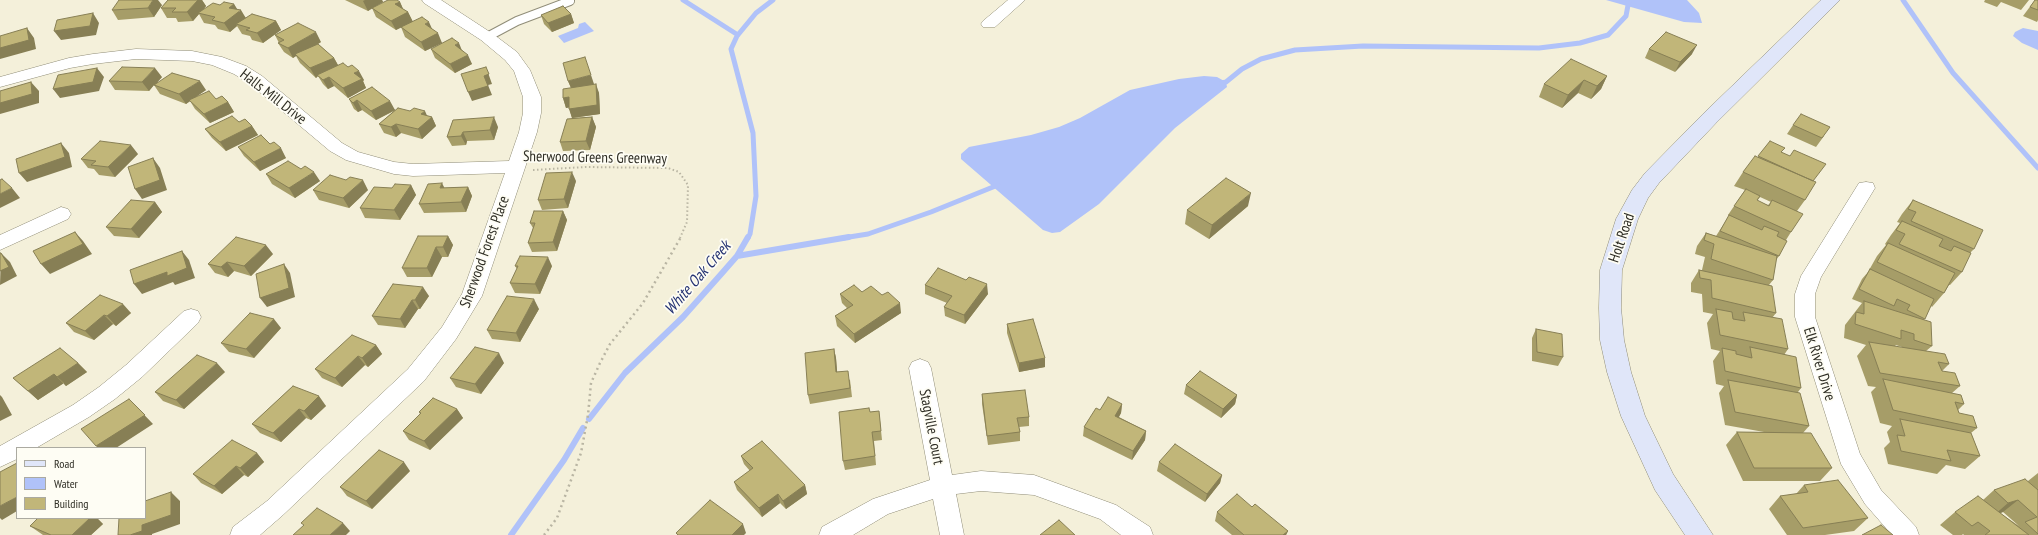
<!DOCTYPE html>
<html>
<head>
<meta charset="utf-8">
<style>
  body { margin:0 }
  #map { position:relative; width:2038px; height:535px; overflow:hidden; background:#f4f0da; font-family:"PT Sans Narrow",sans-serif }
  canvas { display:block }
  .legend { position:absolute; left:16px; top:447px; width:130px; height:72px; box-sizing:border-box; background:#fefdf4; border:1px solid #abaaa1; margin:0; padding:5px 7px; list-style:none; font-size:12px; color:#2f2e25 }
  .legend li { display:flex; align-items:center; gap:8px; height:20px }
  .legend b { width:20px; border:1px solid #abaaa1 }
</style>
</head>
<body>
<div id="map">
<canvas width="2038" height="535"></canvas>
<ul class="legend">
<li><b style="height:5px;background:#e0e6f9"></b>Road</li>
<li><b style="height:11px;background:#b0c2f9"></b>Water</li>
<li><b style="height:11px;background:#c1b679"></b>Building</li>
</ul>
</div>
<script>
const g = document.querySelector('canvas').getContext('2d');
g.lineJoin = 'round';
function fillPath(path, color) {
  g.fillStyle = color;
  g.fill(path, 'evenodd');
}
function shape(rows) {
  const path = new Path2D();
  for (const r of rows) {
    path.moveTo(r[0], r[1]);
    for (let i = 2; i < r.length; i += 2) path.lineTo(r[i], r[i + 1]);
  }
  return path;
}
function stroke(path, color, width, dash) {
  g.strokeStyle = color;
  g.lineWidth = width;
  g.lineCap = dash ? 'butt' : 'round';
  g.setLineDash(dash || []);
  g.stroke(path);
}
function write(font, color, halo, rows, align = 'center') {
  g.font = font + ' "PT Sans Narrow",sans-serif';
  g.lineWidth = 3.5;
  g.setLineDash([]);
  g.textBaseline = 'middle';
  g.strokeStyle = halo;
  g.fillStyle = color;
  for (const [text, x, y, turn = 0] of rows) {
    g.save();
    g.translate(x, y);
    g.rotate((+turn || 0) * Math.PI / 180);
    g.textAlign = isNaN(turn) ? turn : align;
    if (halo) g.strokeText(text, 0, 0);
    g.fillText(text, 0, 0);
    g.restore();
  }
}
fillPath(shape([
  [1606,0,1687,0,1699,13,1702,23,1684,22],
  [585,22,594,31,564,43,558,36,578,28,579,24],
  [2023,28,2038,31,2038,50,2022,43,2013,36,2015,32],
  [1204,76,1217,77,1226,82,1227,87,1175,128,1099,204,1060,232,1052,233,1043,230,961,159,961,154,969,147,1031,135,1059,127,1080,118,1130,90,1179,79]
]), '#b0c2f9');
stroke(shape([
  [683,0,738,35],
  [1903,0,1953,73,2038,168],
  [1221,83,1226,82,1242,69,1261,59,1295,50,1363,46,1539,48,1580,43,1608,35,1626,16,1629,0],
  [748,238,750,234,756,196,753,133,731,49,737,36,756,13,773,0],
  [843,238,868,234,931,212,998,185]
]), '#b0c2f9', 5);
stroke(shape([
  [737,256,849,237],
  [589,419,625,373,683,317,723,272,737,256,748,237],
  [511,535,564,460,583,428]
]), '#b0c2f9', 6);
const lane = shape([
  [487,37,517,21,570,1]
]);
const street = shape([
  [422,0,441,0,493,34,517,52,530,70,541,97,541,113,537,132,482,296,456,339,424,381,283,515,260,535,230,535,233,527,267,501,408,369,442,327,462,294,505,173,413,176,394,174,346,160,330,151,250,84,234,74,212,65,192,61,136,59,93,64,70,68,0,87,0,77,69,58,93,54,136,49,192,51,222,57,246,66,262,76,342,143,358,152,394,162,413,164,509,161,519,132,523,113,523,97,514,71,505,60,481,40,424,3,422,0],
  [1008,0,1025,0,995,27,983,27,981,24,983,21,1008,0],
  [1866,182,1873,183,1875,188,1821,277,1815,294,1815,317,1860,454,1881,490,1916,527,1919,535,1892,535,1865,504,1841,464,1795,317,1795,294,1801,276,1859,183,1866,182],
  [61,207,68,209,71,214,68,219,0,250,0,235,61,207],
  [191,309,198,311,201,317,198,323,142,377,115,399,89,417,36,448,17,448,17,459,0,467,0,446,73,405,99,387,126,365,184,311,191,309],
  [920,359,928,362,931,368,952,475,981,471,1034,475,1116,505,1150,527,1153,535,1121,535,1100,519,1034,495,981,491,956,494,964,535,940,535,933,499,888,514,853,535,819,535,822,527,873,499,930,480,909,368,912,362,920,359]
]);
const secondary = shape([
  [1821,0,1840,0,1717,122,1659,183,1648,198,1638,219,1622,270,1621,308,1624,340,1631,372,1645,416,1673,474,1713,535,1685,535,1655,490,1621,416,1607,372,1600,340,1599,308,1600,270,1616,219,1632,190,1645,173,1703,114,1821,0]
]);
stroke(lane, '#908d78', 10);
stroke(street, '#908d78', 1);
stroke(secondary, '#908d78', 1);
stroke(shape([
  [533,170,585,167,668,168,679,172,688,185,687,222,680,238]
]), '#b9b5a3', 2, [1.5, 2.5]);
stroke(shape([
  [544,535,557,518,581,453,588,415,591,383,600,363,610,344,643,303,681,237]
]), '#b9b5a3', 2.5, [2, 3.5]);
stroke(lane, '#fff', 8);
fillPath(street, '#fff');
fillPath(secondary, '#e0e6f9');
fillPath(shape([
  [168,0,202,0,206,6,202,11,220,5,234,4,237,10,246,18,276,21,281,30,263,43,252,40,250,36,242,34,237,26,230,32,218,29,215,25,204,23,199,14,193,21,178,22,176,18,167,18,161,8],
  [345,0,382,0,383,2,375,6,400,2,403,9,408,12,413,22,432,29,442,43,425,51,405,37,401,27,396,30,376,17,372,8,368,11],
  [1985,0,2029,0,2021,10,2001,2,1997,7,1984,2],
  [2035,0,2038,0,2038,20,2037,22,2023,16],
  [162,5,154,17,118,20,112,10],
  [571,14,574,23,552,32,544,24,541,15],
  [275,35,321,42,318,44,334,58,338,65,364,80,363,81,366,88,348,98,334,86,328,89,323,84,318,76,316,78,300,63,296,56,293,58,284,52,278,43,279,43],
  [431,49,462,50,472,64,455,73,435,58],
  [1649,49,1692,54,1675,72,1645,58],
  [1607,76,1601,89,1591,99,1578,93,1562,108,1539,97,1544,84],
  [162,77,157,82,206,90,195,97,216,99,228,102,234,112,210,123,195,109,190,101,186,104,160,94,154,85,149,91,115,90,109,81],
  [568,81,594,84,599,93,600,114,572,118,592,117,596,127,590,150,563,151,560,142,572,118,569,107,566,108,563,98,571,88],
  [372,87,395,110,432,117,436,126,422,139,401,133,396,137,384,133,379,124,394,111,376,120,362,110,358,112,354,109,349,99],
  [453,120,498,127,494,140,467,141,466,145,452,146,447,137],
  [239,122,252,126,258,135,226,151,212,138,205,129],
  [1793,125,1824,136,1816,147,1787,134],
  [1770,141,1814,181,1805,200,1797,211,1791,232,1786,240,1779,256,1776,260,1773,280,1769,285,1776,313,1772,318,1788,349,1784,355,1801,388,1798,392,1809,426,1803,433,1832,468,1820,481,1743,481,1726,445,1737,432,1764,432,1725,425,1719,393,1724,386,1716,384,1713,361,1720,351,1711,349,1707,323,1713,314,1703,312,1702,294,1691,292,1691,283,1699,270,1702,270,1705,257,1695,254,1697,246,1706,233,1716,236,1729,216,1728,215,1745,190,1734,186,1743,172,1758,157],
  [1760,197,1771,202,1768,205,1757,201],
  [270,144,286,158,260,171,244,156,238,147],
  [138,154,115,177,99,175,94,169,88,168,81,159],
  [266,174,320,181,295,198,272,184],
  [576,181,568,208,542,210,538,200],
  [411,185,416,195,400,220,365,218,360,208,392,188],
  [468,187,472,196,466,212,424,213,419,204,444,188],
  [313,190,368,190,349,208,319,200],
  [1913,200,1974,249,1970,253,1962,272,1950,285,1949,285,1944,293,1932,307,1931,306,1924,320,1932,346,1926,351,1949,364,1942,371,1960,386,1952,393,1964,404,1958,410,1959,413,1977,428,1971,433,1980,456,1965,469,1946,465,1937,474,1888,464,1884,448,1890,442,1887,432,1892,426,1880,423,1871,392,1876,387,1868,386,1857,356,1866,345,1844,338,1845,325,1862,303,1852,299,1862,279,1868,272,1877,256,1886,245,1885,244,1891,235,1900,223,1897,222,1902,214],
  [1896,345,1902,347,1902,348,1895,346],
  [155,202,162,212,139,238,114,236,106,227],
  [1248,206,1209,239,1185,224,1187,210],
  [563,211,567,220,557,251,532,252,528,243,533,228,530,223],
  [448,236,453,245,448,257,442,257,432,277,407,277,402,268],
  [273,254,251,276,234,271,228,277,215,273,208,264],
  [515,266,552,266,540,294,515,293,510,283,517,269],
  [966,280,988,294,965,324,945,316,944,307,947,303,925,294,925,285],
  [393,284,429,296,420,309,418,309,405,328,378,325,372,316],
  [840,294,901,313,855,343,837,326,835,316,847,308,842,303],
  [100,295,131,313,116,326,113,324,94,340,74,332,66,323],
  [539,309,520,342,492,339,487,330],
  [1007,324,1045,358,1045,367,1019,372,1007,333],
  [281,328,254,358,229,352,221,343],
  [1536,329,1563,357,1558,366,1532,361,1532,338],
  [376,345,382,354,368,367,365,365,342,387,322,378,315,369],
  [834,349,836,358,837,372,850,380,852,397,810,404,808,395],
  [78,363,87,372,66,386,64,383,38,400,13,378],
  [504,363,481,394,456,387,450,378],
  [225,372,184,409,163,401,155,392],
  [1186,385,1237,395,1235,404,1221,418,1184,394],
  [293,386,326,406,311,420,306,418,281,442,260,433,252,424],
  [982,394,1029,417,1029,426,1019,427,1020,432,1020,441,988,445,982,404],
  [1122,404,1121,413,1119,417,1146,431,1145,440,1132,460,1083,436,1084,427,1100,410],
  [457,409,463,418,430,450,409,440,403,431,420,414,419,412],
  [879,411,882,440,874,441,876,465,845,470,843,461,870,412],
  [257,453,264,462,248,477,244,475,222,494,201,483,193,474],
  [741,456,805,485,807,494,786,509,780,503,762,517,737,490,734,482,750,471,744,464],
  [1159,462,1222,475,1220,483,1205,502,1157,471],
  [410,471,372,509,347,496,340,487],
  [2038,473,2038,535,1964,535,1963,534,1962,535,1953,535,1940,525,1955,512,1983,500,1994,490,2028,481],
  [2003,512,2019,526,2000,513],
  [1804,485,1868,518,1854,531,1825,535,1787,535,1769,509,1780,496,1796,494],
  [1252,507,1288,531,1286,535,1232,535,1215,521,1217,512],
  [38,518,97,518,103,524,91,535,43,535,30,526]
]), '#a69d68');
fillPath(shape([
  [153,0,158,0,162,5,154,17,148,8],
  [198,0,202,0,206,6,200,14,198,13,199,14,193,21,187,12],
  [365,0,382,0,383,2,368,11,363,1],
  [400,2,404,11,395,4],
  [234,4,239,12,241,10,247,20,236,24,237,26,230,32,224,23,229,8],
  [408,12,413,22,396,30,391,21],
  [93,13,99,23,96,35,61,40,54,31],
  [571,14,574,23,552,32,548,23],
  [276,21,281,30,263,43,257,33],
  [429,22,433,31,425,24],
  [27,28,34,38,36,49,0,59,0,48],
  [316,32,321,42,296,56,295,54,296,56,293,58,288,48],
  [438,33,442,43,425,51,421,42],
  [459,43,463,53,455,45],
  [1697,45,1692,54,1675,72,1680,62],
  [468,55,472,64,455,73,450,64],
  [334,58,339,67,317,75,318,76,316,78,310,68],
  [486,67,492,84,488,85,492,95,472,101,468,92,484,76],
  [97,68,104,77,99,91,60,98,53,89],
  [155,68,162,77,155,85,154,85,149,91,142,82],
  [359,71,364,80,363,81,366,88,348,98,343,88,354,73],
  [591,75,594,84,572,90,568,81],
  [1607,76,1601,89,1591,99,1597,86],
  [329,77,334,86,328,89,323,80],
  [1584,80,1578,93,1562,108,1568,95],
  [200,81,206,90,186,104,179,94],
  [31,82,39,91,39,103,0,114,0,103],
  [596,84,599,93,600,114,572,118,569,109],
  [569,97,572,107,566,108,563,98],
  [357,100,362,110,358,112,353,103],
  [390,101,395,110,376,120,371,111],
  [228,102,234,112,210,123,204,114],
  [425,111,429,120,432,117,436,126,422,139,418,129,421,114],
  [494,117,498,127,494,140,490,130],
  [592,117,596,127,590,150,586,141],
  [396,124,401,133,396,137,391,127],
  [252,126,258,135,226,151,220,142],
  [463,132,467,141,466,145,461,136],
  [61,143,69,153,72,167,27,182,19,173],
  [131,145,138,154,115,177,108,167],
  [281,148,286,158,260,171,254,162],
  [153,158,160,168,167,190,142,199,135,189],
  [314,172,320,181,295,198,289,188],
  [572,172,576,181,568,208,564,199],
  [363,180,368,190,349,208,343,198],
  [442,183,447,193,440,188],
  [411,185,416,195,400,220,394,210],
  [468,187,472,196,466,212,461,202],
  [12,188,20,198,0,208,0,194],
  [1251,193,1248,206,1209,239,1212,225],
  [155,202,162,212,139,238,131,229],
  [563,211,567,220,557,251,553,242],
  [75,232,83,241,92,254,50,274,41,264],
  [448,236,453,245,448,257,443,247],
  [266,245,273,254,251,276,244,266],
  [436,247,442,257,432,277,427,268],
  [182,251,189,260,195,278,175,285,173,282,142,294,134,284],
  [1,253,10,262,17,276,0,285],
  [548,257,552,266,540,294,535,284],
  [227,262,234,271,228,277,221,267],
  [284,264,290,273,295,297,267,307,260,298],
  [987,284,988,294,965,324,964,315],
  [423,287,429,296,420,309,415,300],
  [534,299,539,309,520,342,516,333],
  [412,300,418,309,405,328,400,319],
  [900,303,901,313,855,343,854,334],
  [123,304,131,313,116,326,107,316],
  [104,315,113,324,94,340,85,331],
  [274,319,281,328,254,358,246,349],
  [376,345,382,354,368,367,362,358],
  [834,349,836,358,838,382,836,372],
  [499,353,504,363,481,394,475,384],
  [358,356,365,365,342,387,335,378],
  [1045,358,1045,367,1019,372,1019,363],
  [78,363,87,372,66,386,57,377],
  [217,363,225,372,184,409,176,400],
  [54,374,64,383,38,400,28,391],
  [0,395,2,397,12,415,0,421],
  [1237,395,1235,404,1221,418,1223,409],
  [319,396,326,406,311,420,304,411],
  [129,399,153,424,116,448,98,448,96,446],
  [1122,404,1121,413,1114,425,1115,416],
  [299,409,306,418,281,442,273,433],
  [457,409,463,418,430,450,424,441],
  [1146,431,1145,440,1132,460,1133,451],
  [257,453,264,462,248,477,240,468],
  [404,462,410,471,372,509,366,501],
  [236,466,244,475,222,494,214,486],
  [1222,475,1220,483,1205,502,1207,494],
  [805,485,807,494,786,509,783,501],
  [171,492,180,501,180,524,152,534,152,535,130,535,142,525],
  [778,494,780,503,762,517,759,508],
  [17,497,17,511,2,520,0,518,0,506],
  [2018,500,2003,512,1993,516,2008,503],
  [90,518,97,518,103,524,91,535,72,535],
  [343,523,350,531,346,535,330,535],
  [743,524,746,533,744,535,732,535],
  [1288,531,1286,535,1283,535]
]), '#877f55');
const building = shape([
  [119,0,153,0,148,8,112,10,119,0],
  [168,0,198,0,187,12,172,12,176,8,161,8,168,0],
  [388,0,397,0,400,2,395,4,408,12,391,21,372,8,388,0],
  [2035,0,2038,0,2038,10,2030,7,2035,0],
  [224,2,234,4,229,8,241,10,224,23,212,20,215,17,198,13,213,3,220,5,224,2],
  [563,6,571,14,548,23,541,15,563,6],
  [93,13,90,26,54,31,57,20,93,13],
  [252,14,276,21,257,33,246,30,250,28,236,24,252,14],
  [422,17,429,22,425,24,438,33,421,42,401,27,422,17],
  [298,23,316,32,288,48,278,43,284,40,275,35,298,23],
  [27,28,29,40,0,48,0,36,27,28],
  [1666,32,1697,45,1680,62,1649,49,1666,32],
  [452,38,459,43,455,45,468,55,450,64,431,49,452,38],
  [318,44,334,58,310,68,295,54,318,44],
  [585,57,591,75,568,81,563,63,585,57],
  [1571,59,1607,76,1597,86,1584,80,1568,95,1544,84,1571,59],
  [343,63,348,67,352,65,359,71,354,73,362,79,343,88,329,77,323,80,317,75,343,63],
  [122,67,155,68,142,82,109,81,122,67],
  [486,67,489,74,484,76,488,86,468,92,461,74,486,67],
  [97,68,93,82,53,89,58,75,97,68],
  [172,73,200,81,179,94,154,85,172,73],
  [31,82,32,94,0,103,0,91,31,82],
  [596,84,597,105,569,109,569,97,563,98,563,89,596,84],
  [372,87,390,101,371,111,357,100,353,103,349,99,372,87],
  [209,91,216,99,222,96,228,102,204,114,189,100,209,91],
  [398,108,410,111,414,108,425,111,421,114,432,117,418,129,396,124,391,127,379,124,398,108],
  [1801,114,1830,127,1822,138,1793,125,1801,114],
  [232,116,239,122,245,119,252,126,220,142,205,129,232,116],
  [494,117,490,130,463,132,461,136,447,137,453,120,494,117],
  [592,117,586,141,560,142,567,119,592,117],
  [261,135,270,144,274,142,281,148,254,162,238,147,261,135],
  [100,141,131,145,108,167,91,165,96,161,81,159,100,141],
  [1770,141,1785,148,1781,152,1790,156,1794,150,1826,164,1813,181,1758,156,1770,141],
  [61,143,65,157,19,173,16,159,61,143],
  [1755,156,1816,182,1805,200,1743,172,1755,156],
  [153,158,160,180,135,189,128,167,153,158],
  [288,161,301,169,305,166,314,172,289,188,266,174,288,161],
  [572,172,564,199,538,200,546,173,572,172],
  [330,175,346,180,350,177,363,180,343,198,313,190,330,175],
  [1226,178,1251,193,1212,225,1187,210,1226,178],
  [2,179,12,188,0,194,0,180,2,179],
  [442,183,440,188,468,187,461,202,419,204,428,184,442,183],
  [395,184,411,185,394,210,360,208,374,187,392,188,395,184],
  [1746,189,1760,196,1757,200,1769,206,1772,200,1803,214,1791,232,1734,206,1746,189],
  [131,200,155,202,131,229,106,227,131,200],
  [1913,200,1983,230,1974,249,1911,221,1916,212,1908,209,1913,200],
  [534,211,563,211,553,242,528,243,535,223,530,223,534,211],
  [1729,215,1762,230,1764,226,1779,232,1777,236,1787,241,1779,256,1720,231,1729,215],
  [1902,221,1943,239,1939,246,1951,251,1954,246,1971,253,1962,272,1899,244,1905,234,1896,230,1902,221],
  [75,232,83,244,41,264,33,251,75,232],
  [1706,233,1777,256,1773,280,1711,259,1714,244,1704,240,1706,233],
  [418,236,448,236,443,247,436,247,427,268,402,268,418,236],
  [236,237,266,245,244,266,227,262,221,267,208,264,236,237],
  [1888,243,1955,273,1944,293,1877,262,1888,243],
  [182,251,187,268,167,276,167,272,134,284,130,270,182,251],
  [0,253,1,253,9,267,0,271,0,253],
  [520,256,548,257,535,284,510,283,518,266,515,266,520,256],
  [284,264,289,288,260,298,256,274,284,264],
  [938,268,966,280,969,277,987,284,964,315,944,307,952,296,925,285,938,268],
  [1870,269,1934,299,1925,319,1907,310,1910,305,1897,299,1894,306,1859,289,1870,269],
  [1699,270,1772,286,1776,313,1712,298,1711,280,1700,278,1699,270],
  [393,284,423,287,415,300,412,300,400,319,372,316,393,284],
  [854,285,862,292,871,286,882,295,888,292,900,303,854,334,835,316,853,305,840,294,854,285],
  [100,295,123,304,107,316,104,315,85,331,66,323,100,295],
  [507,296,534,299,516,333,487,330,507,296],
  [1864,301,1931,322,1932,346,1914,340,1914,334,1901,330,1901,339,1855,324,1856,312,1864,314,1864,301],
  [1716,309,1732,312,1733,319,1745,321,1743,312,1782,319,1788,349,1720,335,1716,309],
  [250,313,274,319,246,349,221,343,250,313],
  [1033,319,1045,358,1019,363,1007,324,1033,319],
  [1536,329,1562,334,1563,357,1537,352,1536,329],
  [352,335,376,345,362,358,358,356,335,378,315,369,352,335],
  [1869,342,1945,354,1949,364,1938,362,1942,371,1955,373,1960,386,1880,373,1869,342],
  [475,347,499,353,475,384,450,378,475,347],
  [1750,347,1796,357,1801,388,1725,371,1722,348,1736,351,1736,354,1752,358,1750,347],
  [60,348,78,363,57,377,54,374,28,391,13,378,60,348],
  [834,349,836,372,848,371,850,388,808,395,805,353,834,349],
  [197,355,217,363,176,400,155,392,197,355],
  [1200,371,1237,395,1223,409,1186,385,1200,371],
  [1883,379,1961,395,1964,404,1955,402,1959,413,1973,416,1977,428,1893,410,1883,379],
  [1728,380,1800,393,1809,426,1735,412,1728,380],
  [293,386,319,396,304,411,299,409,273,433,252,424,293,386],
  [1025,390,1029,417,1017,418,1020,432,987,436,982,394,1025,390],
  [1108,397,1122,404,1115,416,1146,431,1133,451,1084,427,1096,408,1100,410,1108,397],
  [433,398,457,409,424,441,403,431,421,413,419,412,433,398],
  [129,399,145,415,96,446,81,429,129,399],
  [869,408,870,412,879,411,881,431,872,432,875,456,843,461,839,412,869,408],
  [1900,419,1971,433,1980,456,1947,450,1951,461,1901,451,1897,435,1905,436,1900,419],
  [1737,432,1811,433,1832,468,1754,468,1737,432],
  [232,440,257,453,240,468,236,466,214,486,193,474,232,440],
  [762,441,805,485,783,501,778,494,759,508,734,482,753,468,741,456,762,441],
  [1175,444,1222,475,1207,494,1159,462,1175,444],
  [379,450,404,462,366,501,340,487,379,450],
  [17,463,17,497,0,506,0,472,17,463],
  [2025,479,2038,490,2038,534,2025,522,2037,517,2018,500,2008,503,1994,490,2025,479],
  [1838,480,1868,518,1803,528,1780,496,1808,492,1804,485,1838,480],
  [171,492,171,515,142,525,142,531,130,535,118,535,119,518,145,518,145,501,171,492],
  [1237,494,1252,507,1255,504,1288,531,1283,535,1244,535,1217,512,1237,494],
  [1978,496,2029,535,1985,535,1990,531,1978,522,1972,526,1955,512,1978,496],
  [710,500,743,524,732,535,678,535,676,533,710,500],
  [317,508,343,523,330,535,293,535,304,525,301,523,317,508],
  [38,518,90,518,72,535,51,535,30,526,38,518],
  [1059,520,1075,535,1040,535,1059,520],
  [1881,525,1893,535,1862,535,1881,525]
]);
fillPath(building, '#c1b679');
stroke(building, '#877f55', 1);
write('15px', '#2f2e25', '#fefdf4', [
  ["Halls Mill Drive",273,97,38],
  ["Sherwood Greens Greenway",595,158,1],
  ["Holt Road",1622,238,-71],
  ["Sherwood Forest Place",485,252,-70],
  ["Elk River Drive",1819,364,73],
  ["Stagville Court",931,427,79]
]);
write('italic 16px', '#253373', '#fefdf4', [
  ["White Oak Creek",698,278,-49]
]);
</script>
</body>
</html>
